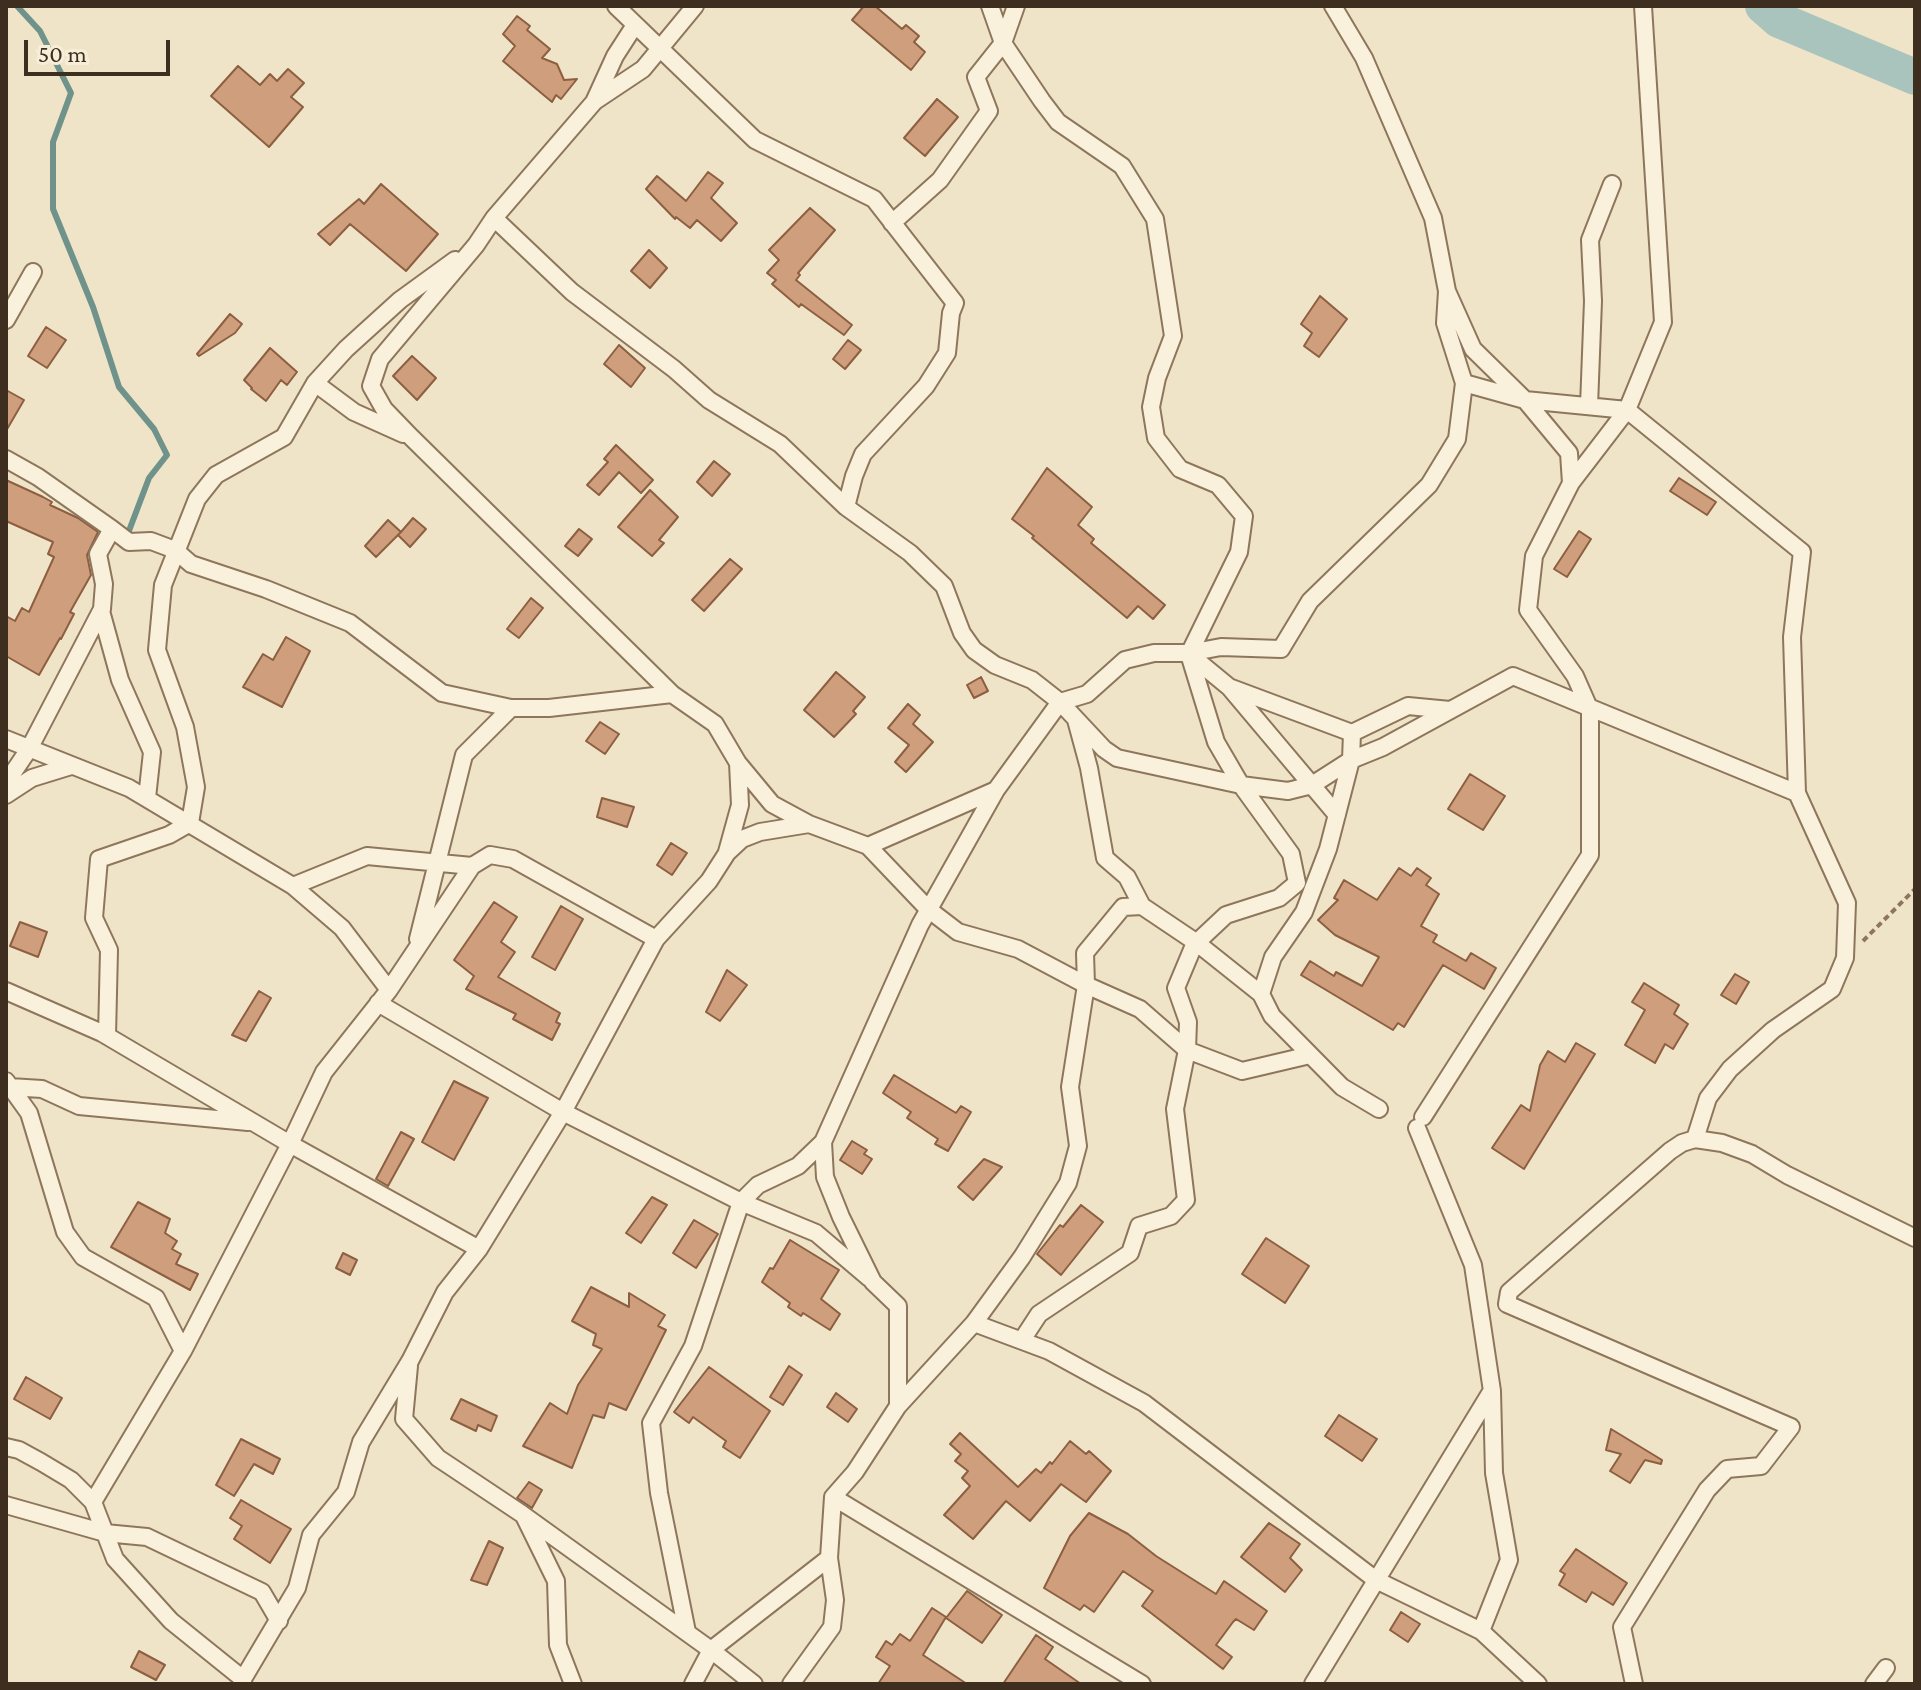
<!DOCTYPE html>
<html>
<head>
<meta charset="utf-8">
<style>
  body { margin:0 }
  #map { position:relative; width:1921px; height:1690px; overflow:hidden; background:#f0e4c8; font-family:"Crimson Pro",serif }
  canvas { display:block }
  .frame { position:absolute; inset:0; border:8px solid #3d2e20; pointer-events:none }
  .scale { position:absolute; left:24px; top:40px; width:146px; height:36px; box-sizing:border-box; border:4px solid #3d2e20; border-top:0; padding-left:10px; font-size:24px; line-height:28px; white-space:nowrap; color:#3d2e20; -webkit-text-stroke:6px #f7eed8; paint-order:stroke }
</style>
</head>
<body>
<div id="map">
<canvas width="1921" height="1690"></canvas>
<div class="frame"></div>
<div class="scale">50 m</div>
</div>
<script>
const g = document.querySelector('canvas').getContext('2d');
g.lineJoin = 'round';
function shape(rows) {
  const path = new Path2D();
  for (const r of rows) {
    path.moveTo(r[0], r[1]);
    for (let i = 2; i < r.length; i += 2) path.lineTo(r[i], r[i + 1]);
  }
  return path;
}
function stroke(path, color, width, dash) {
  g.strokeStyle = color;
  g.lineWidth = width;
  g.lineCap = dash ? 'butt' : 'round';
  g.setLineDash(dash || []);
  g.stroke(path);
}
function fillPath(path, color) {
  g.fillStyle = color;
  g.fill(path, 'evenodd');
}
stroke(shape([
  [17,6,40,31,71,93,53,142,53,209,93,307,119,387,154,429,167,455,149,478,127,536]
]), '#6f938a', 6);
stroke(shape([
  [1763,6,1779,20,1915,77]
]), '#a9c4bc', 36);
const building = shape([
  [864,6,875,6,902,29,906,25,919,36,914,42,925,52,911,70,852,20,864,6],
  [517,16,530,26,527,30,550,49,542,58,557,64,564,80,577,79,561,99,556,95,552,102,503,61,515,46,503,34,517,16],
  [238,66,260,85,270,74,277,81,288,69,304,83,291,97,303,107,269,147,211,96,238,66],
  [937,99,958,117,925,156,904,138,937,99],
  [708,172,723,183,711,198,737,223,721,241,697,220,690,228,676,217,675,219,646,189,657,176,686,201,708,172],
  [381,184,438,234,406,271,350,224,330,245,318,234,359,199,364,204,381,184],
  [810,208,835,230,798,273,800,275,796,280,852,325,844,335,801,304,799,307,772,284,776,280,767,273,779,260,769,250,810,208],
  [649,250,667,268,650,288,631,271,649,250],
  [1320,296,1347,319,1319,357,1304,346,1312,333,1301,324,1320,296],
  [230,314,242,324,235,333,199,356,197,354,230,314],
  [46,327,66,340,47,368,28,356,46,327],
  [848,340,861,350,845,369,833,359,848,340],
  [619,345,645,368,631,387,604,364,619,345],
  [270,348,297,372,287,385,281,380,266,401,251,389,252,388,244,380,270,348],
  [412,356,436,378,417,400,393,376,412,356],
  [6,390,24,400,6,431,6,390],
  [616,445,653,480,641,493,619,472,599,495,587,485,608,462,604,459,616,445],
  [714,461,730,474,712,496,697,482,714,461],
  [1047,468,1092,507,1078,525,1094,539,1091,543,1165,605,1153,619,1138,606,1127,618,1032,538,1034,536,1012,519,1047,468],
  [1679,478,1716,502,1707,515,1670,491,1679,478],
  [6,480,43,497,52,502,50,505,78,518,98,532,87,555,91,575,70,612,74,614,61,639,60,638,39,675,6,656,6,616,15,621,22,608,29,612,54,557,48,554,53,542,6,521,6,480],
  [650,490,678,517,659,540,664,543,652,556,618,527,650,490],
  [413,518,426,529,410,547,398,535,400,533,376,557,365,546,388,520,401,532,413,518],
  [579,529,592,539,578,556,565,546,579,529],
  [1579,531,1591,539,1567,577,1554,569,1579,531],
  [730,559,742,569,704,611,692,600,730,559],
  [531,598,543,608,519,638,507,629,531,598],
  [286,637,310,651,282,707,243,687,263,654,273,660,286,637],
  [836,672,865,697,853,711,856,714,834,737,804,710,836,672],
  [981,677,988,691,974,698,967,685,981,677],
  [908,704,920,715,913,724,933,742,906,772,895,762,909,745,888,728,908,704],
  [600,722,619,734,605,754,586,741,600,722],
  [1470,774,1505,796,1483,830,1448,809,1470,774],
  [602,798,634,807,627,827,597,817,602,798],
  [671,843,687,853,672,875,657,865,671,843],
  [1399,868,1411,876,1417,868,1431,878,1426,885,1439,894,1421,926,1437,935,1433,942,1466,961,1471,953,1496,968,1484,989,1443,965,1404,1027,1398,1023,1393,1030,1301,975,1310,961,1334,976,1336,972,1362,986,1379,957,1335,935,1318,920,1338,900,1334,898,1344,880,1377,900,1399,868],
  [494,902,517,917,501,942,515,952,498,977,560,1013,556,1022,560,1024,552,1040,513,1019,516,1014,466,989,474,976,454,960,494,902],
  [561,906,583,919,555,970,532,957,561,906],
  [20,922,47,932,38,957,10,946,20,922],
  [727,970,747,985,720,1021,706,1012,727,970],
  [1735,974,1749,982,1736,1004,1721,995,1735,974],
  [1644,983,1679,1005,1674,1014,1688,1024,1673,1049,1665,1044,1655,1063,1625,1045,1645,1010,1632,1002,1644,983],
  [259,991,271,998,246,1041,232,1035,259,991],
  [1576,1043,1595,1054,1524,1169,1492,1148,1521,1105,1530,1111,1540,1065,1548,1051,1565,1062,1576,1043],
  [894,1075,956,1113,961,1106,971,1112,948,1151,935,1144,938,1139,907,1118,911,1112,883,1093,894,1075],
  [454,1081,488,1098,454,1160,422,1142,454,1081],
  [401,1132,414,1139,388,1186,376,1179,401,1132],
  [852,1141,867,1150,864,1154,872,1159,862,1174,840,1160,852,1141],
  [984,1159,1002,1167,973,1200,958,1187,984,1159],
  [652,1197,667,1205,641,1243,626,1233,652,1197],
  [138,1202,170,1219,165,1233,177,1241,172,1249,181,1254,176,1264,198,1274,190,1290,111,1247,138,1202],
  [1081,1205,1103,1222,1061,1275,1037,1254,1060,1225,1063,1227,1081,1205],
  [694,1220,718,1234,696,1268,673,1253,694,1220],
  [1266,1238,1309,1266,1285,1303,1242,1274,1266,1238],
  [790,1240,839,1270,821,1299,840,1314,830,1330,803,1313,801,1316,788,1307,790,1303,762,1282,770,1268,773,1269,790,1240],
  [343,1253,357,1260,350,1275,336,1268,343,1253],
  [591,1287,629,1307,629,1293,665,1315,658,1326,666,1330,626,1410,609,1403,604,1418,593,1415,572,1468,523,1446,550,1403,567,1414,578,1385,602,1349,593,1345,596,1334,572,1321,591,1287],
  [789,1366,802,1375,783,1405,770,1397,789,1366],
  [709,1367,770,1411,740,1458,723,1447,726,1441,693,1417,689,1423,674,1412,709,1367],
  [26,1377,62,1398,50,1419,14,1399,26,1377],
  [836,1393,857,1409,848,1422,827,1407,836,1393],
  [461,1399,497,1416,491,1431,478,1425,476,1431,451,1419,461,1399],
  [1339,1415,1377,1439,1362,1461,1325,1436,1339,1415],
  [1611,1429,1662,1460,1661,1464,1645,1460,1630,1483,1610,1471,1621,1454,1606,1450,1611,1429],
  [960,1433,1018,1487,1036,1469,1041,1473,1050,1462,1052,1464,1070,1441,1086,1454,1089,1451,1111,1471,1086,1502,1061,1484,1030,1521,1006,1501,973,1539,944,1515,970,1486,962,1478,968,1471,955,1461,961,1454,950,1444,960,1433],
  [241,1439,280,1459,273,1474,254,1464,234,1496,216,1485,241,1439],
  [529,1482,542,1490,532,1508,517,1498,529,1482],
  [241,1500,291,1529,270,1563,234,1539,242,1526,230,1518,241,1500],
  [1089,1513,1128,1534,1156,1556,1216,1594,1224,1581,1267,1611,1254,1630,1236,1619,1233,1622,1216,1645,1232,1657,1223,1669,1142,1606,1153,1591,1123,1571,1094,1612,1084,1605,1080,1610,1044,1588,1070,1536,1089,1513],
  [1269,1523,1300,1544,1290,1558,1302,1570,1285,1592,1241,1557,1269,1523],
  [489,1541,503,1548,487,1585,471,1580,489,1541],
  [1576,1549,1627,1583,1613,1605,1592,1592,1586,1602,1559,1585,1565,1574,1560,1571,1576,1549],
  [967,1591,1002,1615,982,1643,946,1618,967,1591],
  [932,1608,946,1617,923,1655,967,1684,878,1684,890,1666,876,1657,886,1641,892,1645,900,1634,910,1641,932,1608],
  [1401,1612,1420,1624,1408,1642,1390,1630,1401,1612],
  [1036,1635,1053,1647,1045,1659,1081,1684,1003,1684,1036,1635],
  [139,1651,165,1665,156,1680,131,1667,139,1651]
]);
fillPath(building, '#cf9f7d');
stroke(building, '#8d5f41', 2);
const street = shape([
  [616,6,755,140,874,199,955,303,951,313,947,353,926,386,863,454,854,476,846,507],
  [990,6,1003,43,1042,101,1058,122,1122,166,1155,219,1173,336,1157,378,1151,407,1156,438,1180,469,1218,485,1244,516,1239,552,1189,654,1216,742,1241,785,1291,854,1297,883,1279,898,1226,915,1194,945,1176,988,1188,1022,1187,1050,1175,1109,1186,1200,1171,1216,1139,1226,1130,1253,1039,1314,1022,1340],
  [1333,6,1364,58,1433,218,1447,291,1473,349,1525,400,1627,410,1802,552,1792,637,1797,793,1847,903,1845,958,1832,989,1773,1030,1730,1069,1708,1098,1695,1139],
  [635,25,615,56,594,102,494,218,476,245,380,359,371,386,384,409,411,437,672,694,715,724,738,763,772,804,809,824],
  [595,101,643,69,695,6],
  [494,218,572,292,674,369,709,400,780,444,846,507,910,553,944,586,962,633,974,650,995,665,1032,680,1060,702,1104,749,1117,758,1241,785,1288,791,1312,785,1351,760,1383,747,1513,676,1797,793],
  [892,223,940,180,989,111,976,77,1003,43,1016,6],
  [6,320,33,272],
  [315,383,354,412,403,434],
  [1589,406,1593,301,1590,240,1612,184],
  [6,459,38,477,112,529,98,554,104,584,102,609,29,749,6,783],
  [1571,483,1627,410,1663,322,1643,6],
  [112,529,129,542,151,541,175,550,191,564,266,589,350,623,442,693,511,708],
  [101,611,120,680,152,752,147,798],
  [1189,654,1229,687,1352,733,1408,706,1450,710],
  [1230,688,1337,815],
  [1076,720,1089,768,1105,858,1127,877,1142,906,1197,943,1261,994],
  [1352,733,1351,760,1328,849,1304,912,1273,957,1261,994,1272,1016,1342,1087,1379,1109],
  [6,739,129,788,293,886,342,928,389,990],
  [6,795,32,778,71,766],
  [868,846,928,909,958,932,1018,949,1086,985,1140,1009,1187,1050,1242,1071,1310,1055],
  [727,852,740,805,738,763],
  [293,886,367,856,472,866],
  [418,939,464,755,511,708,549,708,672,694],
  [6,991,102,1033,290,1144,479,1249],
  [378,1003,563,1112,741,1202,816,1233,869,1278],
  [107,1036,109,950,94,918,99,859,169,835,190,823,196,787,185,727,157,650,163,585,197,499,216,475,284,437,315,383,346,349,400,300,455,260],
  [6,1081,29,1113,65,1232,83,1257,156,1298,183,1351],
  [10,1087,42,1089,79,1106,248,1122],
  [1423,1117,1590,855,1590,710,1575,676,1528,610,1534,556,1571,483,1569,453,1525,400,1464,383],
  [1417,1128,1473,1265,1492,1391,1494,1473,1509,1560,1481,1631],
  [974,1323,1022,1257,1068,1183,1078,1146,1070,1087,1086,985,1085,953,1123,907,1142,906],
  [409,1366,404,1419,438,1458,522,1514,711,1650,829,1558],
  [898,1406,898,1306,873,1282,841,1217,825,1177,823,1142,920,925,996,790],
  [6,1447,19,1450,41,1462,71,1480,93,1502,115,1559,171,1621,243,1679,243,1684],
  [833,1497,1142,1684],
  [93,1502,183,1351,290,1144,324,1072,389,990,472,866,490,855,513,859,656,939],
  [6,1505,105,1533,147,1537,262,1592,279,1621],
  [524,1516,556,1581,558,1645,573,1684],
  [687,1632,659,1493,651,1423,693,1346,741,1202,758,1185,798,1166,823,1142],
  [243,1679,297,1588,311,1535,346,1492,361,1442,410,1361,445,1292,479,1249,563,1112,656,939,709,881,727,853,742,839,760,832,809,824,868,846,996,790,1060,702,1087,694,1125,660,1154,653,1189,653,1221,647,1281,649,1310,601,1429,485,1457,439,1464,383,1445,323,1447,291],
  [693,1684,711,1650,754,1684],
  [791,1684,832,1627,835,1600,829,1558,833,1497,855,1472,898,1406,974,1323,1049,1351,1144,1403,1376,1580,1481,1631,1538,1684],
  [1313,1684,1491,1392],
  [1634,1684,1622,1627,1707,1490,1727,1469,1761,1466,1791,1427,1507,1304,1509,1292,1670,1151,1682,1143,1695,1139,1722,1143,1752,1154,1787,1175,1915,1238],
  [1874,1684,1886,1668]
]);
stroke(street, '#8d765c', 20);
stroke(shape([
  [1863,941,1915,889]
]), '#8d765c', 4, [6, 4]);
stroke(street, '#faf1dc', 16);
</script>
</body>
</html>
